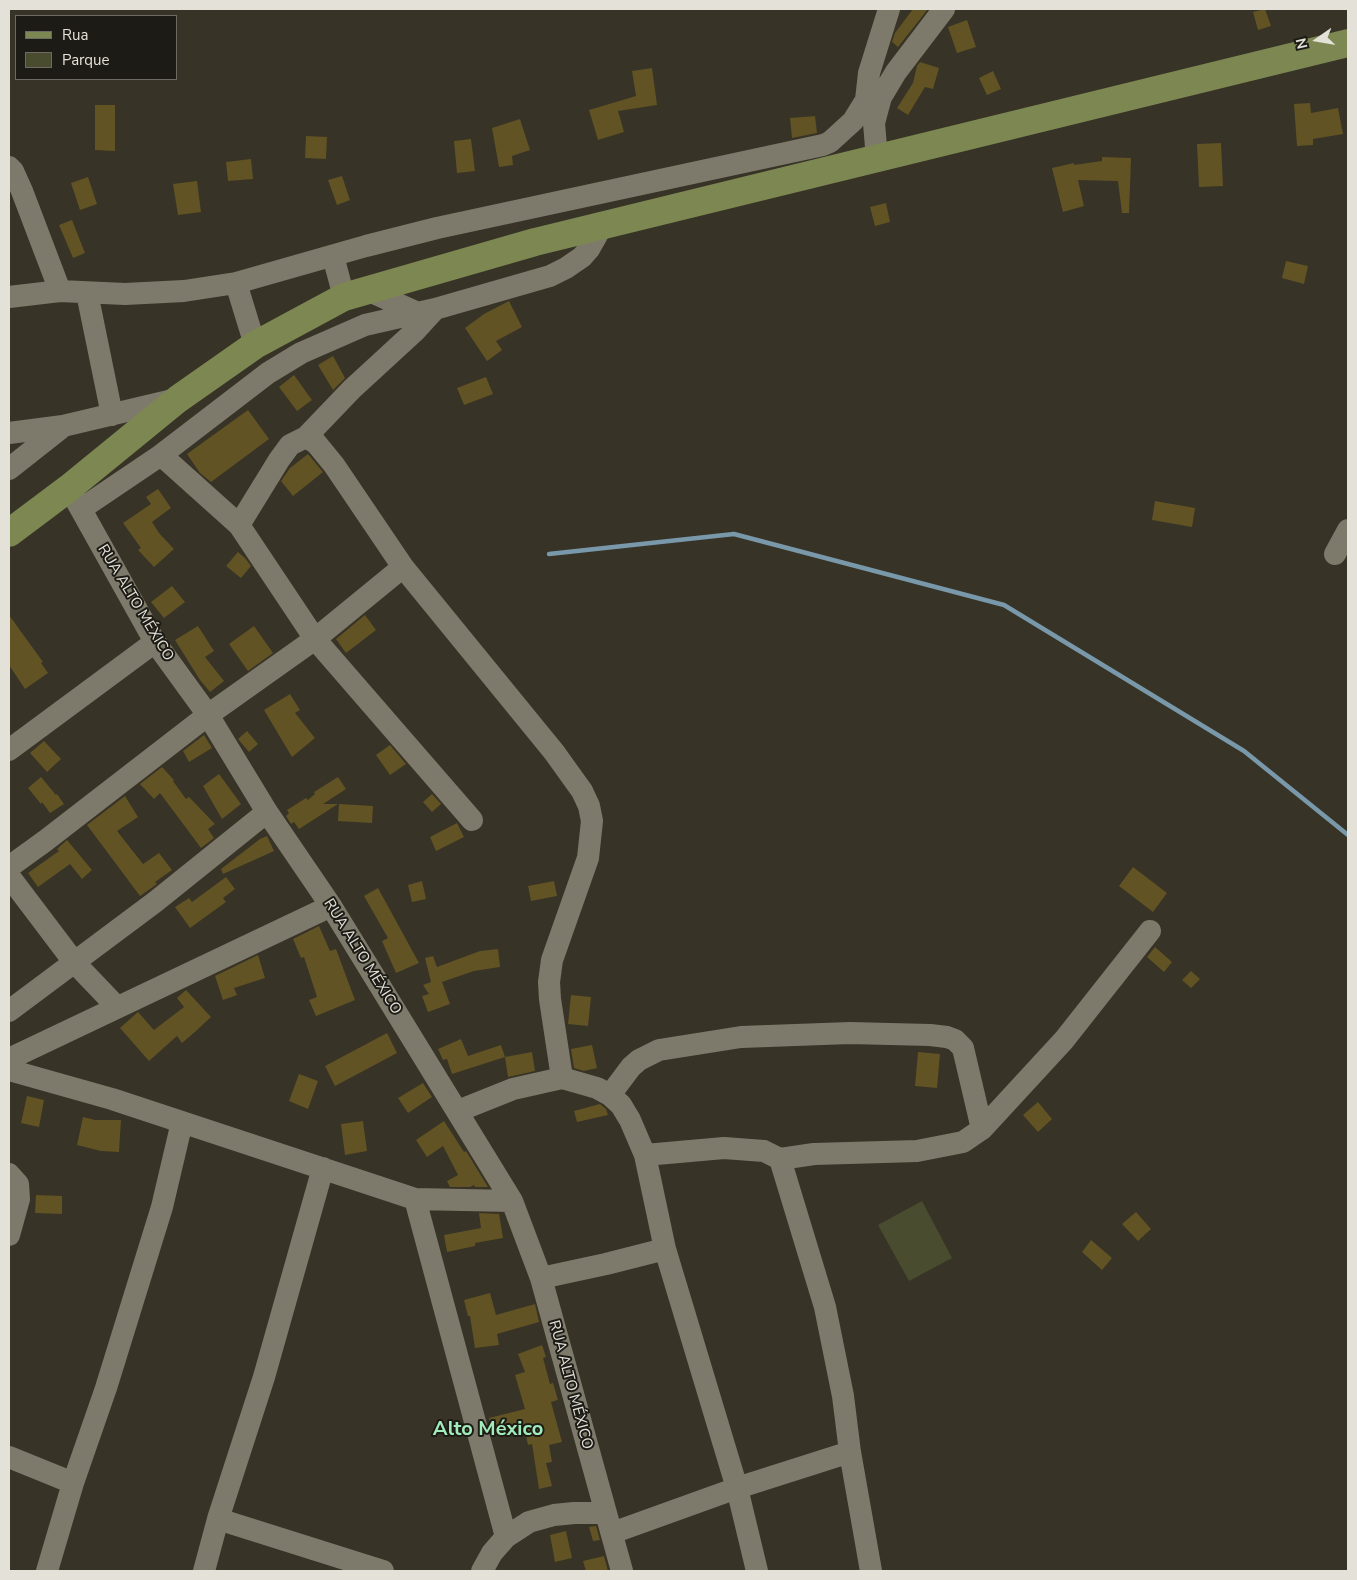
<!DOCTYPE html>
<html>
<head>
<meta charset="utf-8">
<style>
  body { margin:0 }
  #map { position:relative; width:1357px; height:1580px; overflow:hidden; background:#373326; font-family:"Nunito Sans",sans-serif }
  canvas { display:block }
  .frame { position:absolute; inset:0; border:10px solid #e3e1d8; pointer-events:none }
  .legend { position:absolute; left:15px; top:15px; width:162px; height:65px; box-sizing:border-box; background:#1d1b15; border:1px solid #6c6a63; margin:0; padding:6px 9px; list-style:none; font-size:15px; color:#e3e1d8 }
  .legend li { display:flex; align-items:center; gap:10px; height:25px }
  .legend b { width:25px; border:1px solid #6c6a63 }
  .north { position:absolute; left:1292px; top:15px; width:50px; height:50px; -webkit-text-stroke:4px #1d1b15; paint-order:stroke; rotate:257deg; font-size:14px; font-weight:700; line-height:20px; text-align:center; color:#e3e1d8 }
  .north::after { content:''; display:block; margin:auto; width:18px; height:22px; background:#e3e1d8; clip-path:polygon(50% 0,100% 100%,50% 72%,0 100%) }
</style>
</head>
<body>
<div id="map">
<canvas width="1357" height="1580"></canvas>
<div class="frame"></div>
<ul class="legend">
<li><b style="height:6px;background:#7d8752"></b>Rua</li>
<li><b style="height:14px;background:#4a4c2f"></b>Parque</li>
</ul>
<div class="north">N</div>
</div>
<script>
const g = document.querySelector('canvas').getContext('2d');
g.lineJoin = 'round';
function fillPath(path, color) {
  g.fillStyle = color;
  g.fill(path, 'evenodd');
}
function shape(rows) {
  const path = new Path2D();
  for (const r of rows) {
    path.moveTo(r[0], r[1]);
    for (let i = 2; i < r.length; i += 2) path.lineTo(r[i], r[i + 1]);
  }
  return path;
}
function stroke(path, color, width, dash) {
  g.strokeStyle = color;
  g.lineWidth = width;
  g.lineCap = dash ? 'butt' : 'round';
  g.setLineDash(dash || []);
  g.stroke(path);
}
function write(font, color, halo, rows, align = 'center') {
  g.font = font + ' "Nunito Sans",sans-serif';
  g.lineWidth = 4;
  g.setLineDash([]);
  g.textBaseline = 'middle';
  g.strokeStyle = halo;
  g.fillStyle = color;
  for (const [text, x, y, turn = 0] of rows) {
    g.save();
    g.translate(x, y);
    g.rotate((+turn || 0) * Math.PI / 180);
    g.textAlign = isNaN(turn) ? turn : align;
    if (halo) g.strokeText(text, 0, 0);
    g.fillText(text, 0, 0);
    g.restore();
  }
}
fillPath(shape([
  [922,1201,952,1258,909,1281,878,1225]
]), '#4a4c2f');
stroke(shape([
  [549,554,734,534,1004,605,1244,751,1348,835]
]), '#7998aa', 4.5);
fillPath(shape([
  [913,9,928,9,898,47,892,42,895,33],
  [1265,9,1271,26,1258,30,1253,12],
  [967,20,976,47,957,53,948,27],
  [920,62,939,68,933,89,925,87,908,115,897,108,913,83,917,66],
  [652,68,657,105,618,111,624,132,598,140,589,110,636,96,632,71],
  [993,71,1001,89,987,95,979,78],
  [1310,103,1311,113,1338,108,1343,134,1313,139,1313,145,1297,146,1294,104],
  [95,105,115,105,115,151,95,150],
  [815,116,817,133,792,138,790,118],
  [520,119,530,150,512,156,513,165,499,167,492,128],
  [306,136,327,137,326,159,305,158],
  [471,139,475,171,457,173,454,141],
  [1221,143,1223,186,1199,187,1197,144],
  [1102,157,1131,158,1129,213,1122,213,1118,181,1078,180,1084,206,1063,212,1052,168,1074,163,1074,165,1102,161],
  [251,159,253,179,228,181,226,162],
  [342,176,350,200,337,205,328,180],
  [88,177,97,204,80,210,71,183],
  [197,181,201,212,178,215,173,184],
  [886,203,890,222,875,226,870,207],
  [72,220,85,253,73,258,59,225],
  [1286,261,1308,266,1304,284,1282,278],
  [509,301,522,327,496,341,502,350,487,361,465,328,484,314],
  [333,356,345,378,333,390,318,365],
  [294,375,312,400,297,411,279,387],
  [486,377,493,394,464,405,457,388],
  [248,410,269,439,211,482,200,473,187,454],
  [308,454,323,472,293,496,281,481,290,468],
  [158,489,171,508,152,522,159,533,174,549,154,567,138,550,141,548,123,523,151,504,146,497],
  [1155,501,1195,508,1192,527,1152,520],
  [238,552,245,558,251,566,241,578,226,566],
  [172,586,185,602,164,618,151,602],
  [9,615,43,662,41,663,48,673,25,689,9,665],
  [365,615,376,630,346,653,336,639],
  [198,626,214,651,205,657,224,681,210,692,200,680,175,640],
  [254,626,273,653,248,671,229,644],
  [290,694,300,710,295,713,315,738,292,757,264,710],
  [247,731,258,744,249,752,238,739],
  [204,735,212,748,189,762,183,751],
  [44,741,61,759,47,772,30,753],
  [390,745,406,764,390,775,376,755],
  [162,767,174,780,173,781,186,799,189,797,215,824,208,829,214,838,201,848,160,793,154,799,140,784],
  [219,774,241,804,222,819,203,786],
  [41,777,56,795,57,794,64,804,50,813,42,802,41,804,28,788],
  [338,777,346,789,323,804,338,804,299,829,294,822,291,824,286,816,289,813,287,810,306,798,308,800,315,794,314,792],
  [432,794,441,804,432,812,423,802],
  [125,796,138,817,117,831,143,864,159,853,172,870,155,882,157,884,140,896,87,825],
  [339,804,373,806,372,823,338,821],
  [457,823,464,837,436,851,430,837],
  [267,836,274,851,223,874,221,869,260,839],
  [67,840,92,870,82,879,70,864,38,887,28,873,59,851,57,849],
  [1133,867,1167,893,1153,912,1119,886],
  [226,877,235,889,223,898,226,902,190,928,175,907,189,898,192,902],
  [422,881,426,899,412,902,408,885],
  [554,881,557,896,531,901,528,886],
  [378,888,419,963,396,973,382,941,388,938,364,896],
  [319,926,330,951,336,949,355,1000,316,1016,309,1000,317,997,304,957,301,958,293,939],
  [1155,947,1172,962,1164,972,1147,957],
  [498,949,500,967,474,971,442,982,450,1004,428,1012,422,996,429,994,423,985,431,982,425,958,433,956,437,967,480,951],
  [258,955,265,978,234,988,237,995,223,1000,215,976],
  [1191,971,1200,979,1191,988,1182,980],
  [186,990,211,1017,196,1031,182,1043,177,1036,149,1061,120,1028,138,1012,154,1030,184,1007,177,998],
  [571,995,591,997,588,1026,568,1024],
  [387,1033,397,1053,335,1086,325,1066],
  [461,1039,468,1056,501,1045,505,1057,452,1074,447,1059,443,1060,438,1049],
  [592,1045,597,1068,584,1071,574,1068,571,1049],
  [532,1052,535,1071,508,1077,505,1057],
  [918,1052,940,1054,937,1088,915,1086],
  [299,1074,318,1081,308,1109,289,1101],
  [423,1083,432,1097,408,1113,398,1098],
  [27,1096,44,1100,39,1127,21,1123],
  [1038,1102,1052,1119,1038,1132,1023,1115],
  [600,1104,606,1109,608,1115,577,1122,574,1111],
  [83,1117,95,1120,121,1120,119,1152,101,1151,77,1145],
  [363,1121,367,1151,345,1155,341,1124],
  [444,1121,464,1152,466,1151,488,1187,475,1187,474,1185,470,1187,450,1187,447,1181,458,1175,443,1146,427,1157,416,1140],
  [36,1195,62,1196,62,1214,35,1213],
  [1136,1212,1151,1229,1138,1241,1122,1224],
  [479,1213,499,1214,503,1238,475,1243,475,1246,447,1252,444,1235,481,1228],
  [1091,1240,1112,1258,1102,1270,1082,1252],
  [490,1293,496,1315,535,1304,539,1322,497,1334,499,1345,475,1348,470,1316,468,1316,464,1300],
  [542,1345,546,1357,543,1358,550,1384,553,1383,558,1400,551,1402,562,1442,549,1445,552,1462,546,1463,552,1486,539,1489,532,1444,528,1445,524,1427,505,1431,504,1427,492,1430,489,1418,525,1409,515,1375,525,1372,518,1354],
  [596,1526,600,1540,593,1541,589,1527],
  [566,1531,572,1558,555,1562,550,1535],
  [604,1556,608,1571,586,1571,583,1561]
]), '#615324');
stroke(shape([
  [870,113,866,100,869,73,889,9],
  [877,159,874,123,881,97,896,72,944,9],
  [9,167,13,171,22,191,60,291],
  [333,256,344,297],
  [236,283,366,246,437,228,823,145,830,142,853,121,866,100],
  [367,290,418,313],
  [87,293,112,415],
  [9,297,60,291,125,294,184,291,236,283,255,345],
  [9,433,63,426,177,399],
  [306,437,352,389,414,332,435,309],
  [161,455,239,525,315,639,472,820],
  [9,469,61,428],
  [69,488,155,642,208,715,267,812,331,906,512,1201,541,1278,622,1571],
  [81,509,161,455,268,373,301,353,365,325,435,309,550,276,566,268,582,257,589,249,602,226],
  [239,525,279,460,290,445,306,437,316,443,334,465,403,567,554,752,582,791,589,806,592,821,588,858,552,960,549,982,550,999,562,1078],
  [1335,554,1348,530],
  [9,750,155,642],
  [9,867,45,841,208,715,315,639,403,567],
  [9,876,74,962,116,1006],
  [9,1011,155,902,267,812],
  [9,1059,331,906],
  [9,1070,112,1099,415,1199,512,1201],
  [610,1095,631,1067,639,1060,659,1050,741,1037,850,1033,930,1035,947,1037,955,1040,963,1048,982,1129],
  [458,1111,513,1089,562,1078,597,1088,610,1095,621,1105,630,1120,645,1155,665,1249,737,1488,757,1571],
  [645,1155,724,1148,764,1151,780,1159,825,1307,843,1396,850,1452,871,1571],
  [780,1159,814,1154,917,1151,963,1142,982,1129,1064,1040,1150,931],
  [9,1174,18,1184,19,1199,9,1235],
  [415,1199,506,1537],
  [541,1278,606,1264,665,1249],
  [9,1457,73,1483],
  [218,1519,383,1571],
  [612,1533,737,1488,850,1452],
  [47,1571,73,1483,106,1388,162,1207,182,1122],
  [204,1571,218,1519,264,1377,323,1168],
  [482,1571,492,1553,506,1537,529,1522,554,1515,574,1513,606,1513]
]), '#7e7a6b', 22);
stroke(shape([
  [9,533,69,488,178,399,255,345,344,297,535,242,1348,43]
]), '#7d8752', 28);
write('15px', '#e3e1d8', '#1d1b15', [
  ["RUA ALTO MÉXICO",135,603,59],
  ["RUA ALTO MÉXICO",362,957,58],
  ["RUA ALTO MÉXICO",570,1385,75]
]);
write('bold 20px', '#a2ecbb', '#1d1b15', [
  ["Alto México",488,1430]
]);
</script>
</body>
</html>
